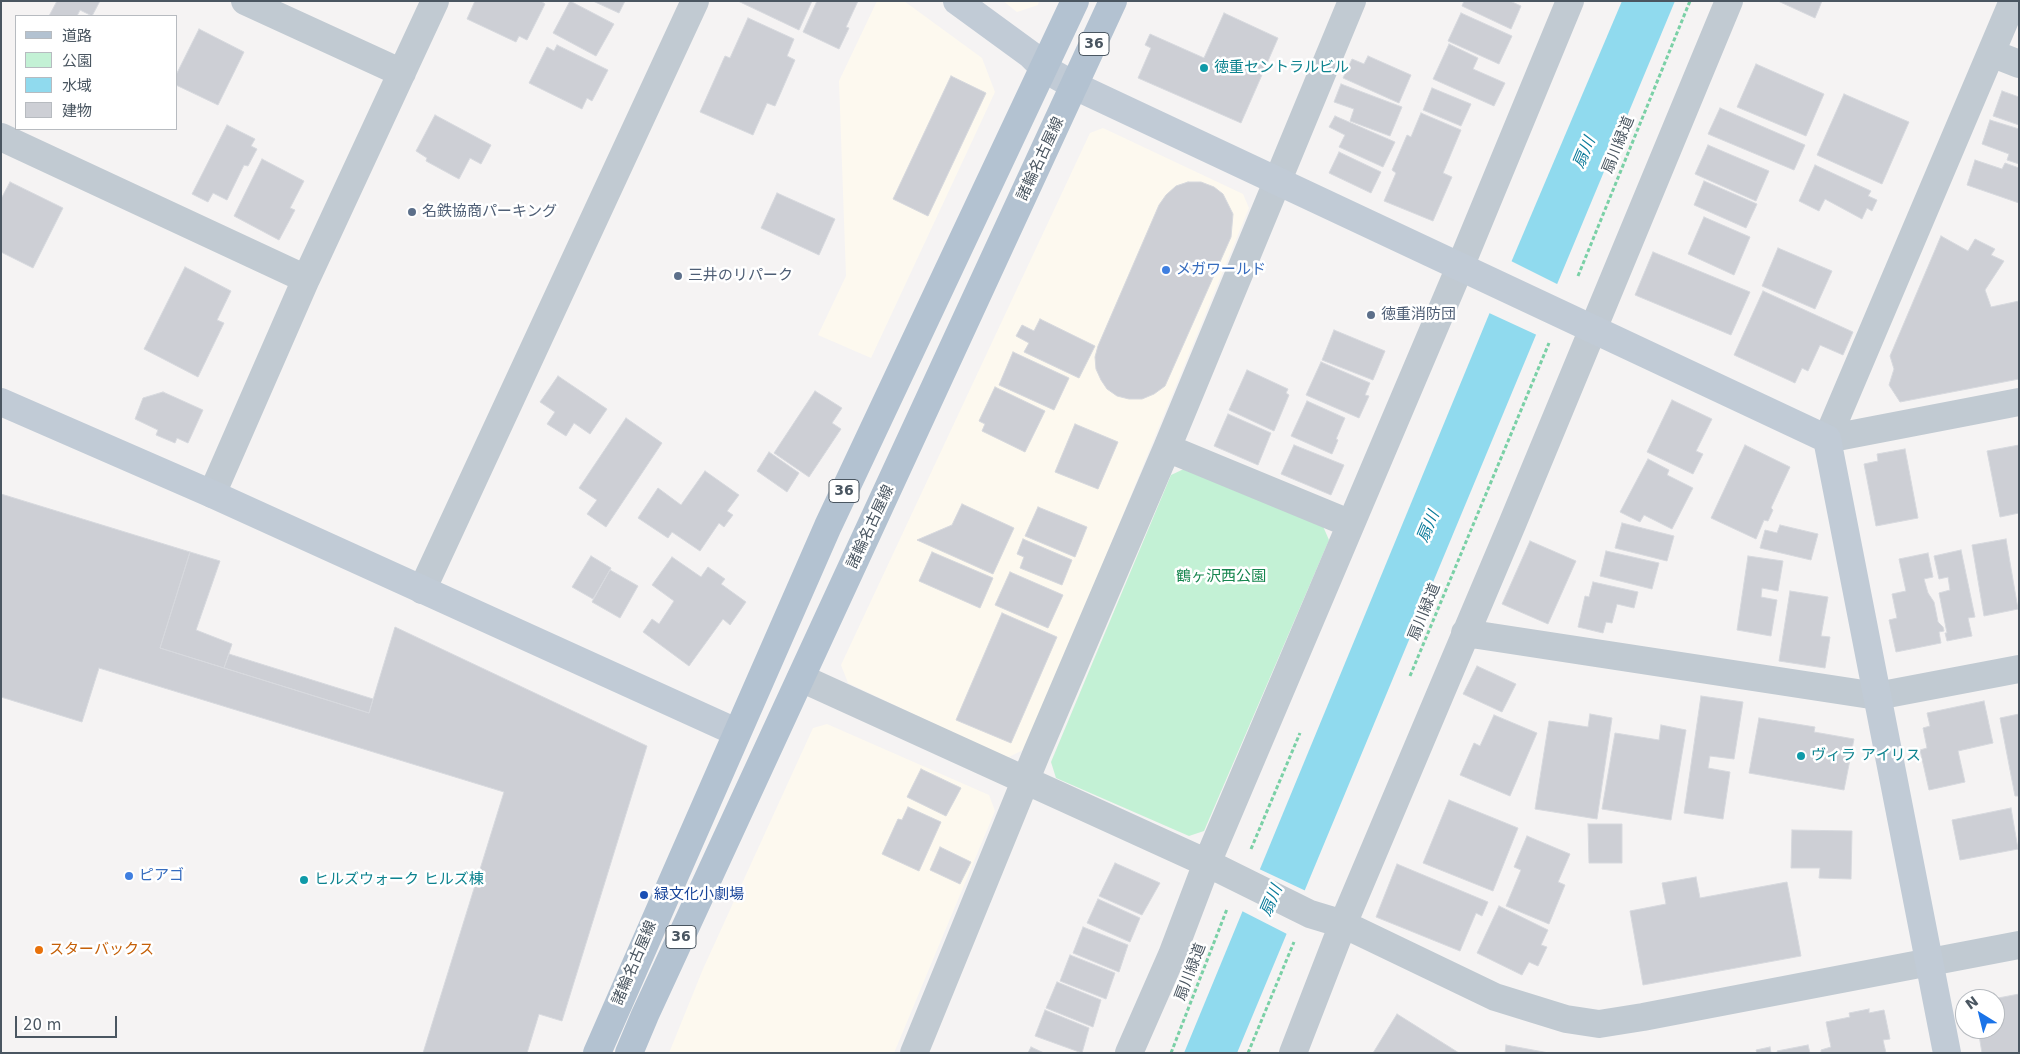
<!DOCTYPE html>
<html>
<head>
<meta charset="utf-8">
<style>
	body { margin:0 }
	#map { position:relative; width:2020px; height:1054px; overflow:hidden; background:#f5f3f3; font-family:"DejaVu Sans","Noto Sans JP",sans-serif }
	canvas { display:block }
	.frame { position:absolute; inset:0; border:2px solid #4a5661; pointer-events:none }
	.legend { position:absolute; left:15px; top:15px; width:162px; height:115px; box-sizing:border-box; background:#fff; border:1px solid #b7bbc0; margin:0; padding:6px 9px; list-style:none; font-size:15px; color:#4a5661 }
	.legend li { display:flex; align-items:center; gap:10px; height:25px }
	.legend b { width:25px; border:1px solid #b7bbc0 }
	.north { position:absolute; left:1955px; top:989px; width:50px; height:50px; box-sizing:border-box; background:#fff; border:1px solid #b7bbc0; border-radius:50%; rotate:324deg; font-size:14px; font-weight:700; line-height:20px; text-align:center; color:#4a5661 }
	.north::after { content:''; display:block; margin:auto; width:18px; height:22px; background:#1a73e8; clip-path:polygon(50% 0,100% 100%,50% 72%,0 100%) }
	.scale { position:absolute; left:15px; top:1016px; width:102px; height:22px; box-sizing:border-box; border:2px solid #4a5661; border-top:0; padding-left:6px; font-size:15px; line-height:18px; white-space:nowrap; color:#4a5661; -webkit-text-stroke:4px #fff; paint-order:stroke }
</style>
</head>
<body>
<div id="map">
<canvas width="2020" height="1054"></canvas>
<div class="frame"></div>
<ul class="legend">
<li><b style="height:6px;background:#b3c2d1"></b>道路</li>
<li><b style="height:14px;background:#c3f1d5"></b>公園</li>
<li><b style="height:14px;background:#90daee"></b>水域</li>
<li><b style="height:14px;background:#cdcfd5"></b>建物</li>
</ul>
<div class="north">N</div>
<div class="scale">20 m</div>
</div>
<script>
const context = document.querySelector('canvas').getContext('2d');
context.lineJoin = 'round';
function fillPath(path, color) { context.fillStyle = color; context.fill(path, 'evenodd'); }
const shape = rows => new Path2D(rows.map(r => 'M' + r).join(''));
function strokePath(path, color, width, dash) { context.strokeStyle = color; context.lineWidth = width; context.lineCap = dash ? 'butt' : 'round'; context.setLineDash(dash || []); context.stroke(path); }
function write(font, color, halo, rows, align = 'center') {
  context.font = font + ' "DejaVu Sans","Noto Sans JP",sans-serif'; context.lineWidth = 5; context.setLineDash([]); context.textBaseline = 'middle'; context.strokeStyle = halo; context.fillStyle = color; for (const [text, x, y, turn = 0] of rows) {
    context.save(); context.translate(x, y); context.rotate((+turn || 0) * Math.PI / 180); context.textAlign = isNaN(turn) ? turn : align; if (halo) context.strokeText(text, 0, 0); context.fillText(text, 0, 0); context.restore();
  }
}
const commercial = shape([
	[877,1,904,1,982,58,995,92,871,358,818,335,846,276,839,81],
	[1003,1,1039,1,1038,5,1017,12],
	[1103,128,1243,194,1249,208,1027,748,1007,758,848,683,841,665,1090,133],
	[827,724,989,795,995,811,894,1053,669,1053,703,969,813,728]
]);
const green = shape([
	[1186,468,1322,524,1329,540,1204,831,1189,836,1056,778,1051,762,1171,475]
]);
const water = shape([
	[1622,1,1675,1,1237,1053,1184,1053,1490,312]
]);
const pier = shape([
	[1511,261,1559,285,1539,336,1487,312],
	[1257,868,1306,891,1287,934,1240,910]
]);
const building = shape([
	[57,1,100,1,92,16,80,10,77,16,49,16,57,1],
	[475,1,541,1,545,4,527,40,519,36,516,42,467,19,475,1],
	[570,1,614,24,596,56,553,33,570,1],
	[593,1,625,1,619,13,593,1],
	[738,1,812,1,799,30,738,1],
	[817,1,858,1,846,27,849,28,839,49,803,32,817,1],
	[1464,1,1510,1,1521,6,1511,29,1462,6,1464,1],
	[1778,1,1822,1,1815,18,1778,1],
	[1224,13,1278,38,1241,123,1138,78,1151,48,1145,45,1150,34,1204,58,1224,13],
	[1461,13,1512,36,1499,64,1448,41,1461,13],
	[748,18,794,39,787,56,795,60,775,106,767,103,753,135,700,112,725,56,730,58,748,18],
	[199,29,244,52,218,105,176,85,176,75,199,29],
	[1449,44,1478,58,1473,69,1505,83,1494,106,1433,79,1449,44],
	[557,45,608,70,592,101,587,98,582,109,529,83,547,47,554,51,557,45],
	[1368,56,1411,75,1399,103,1343,78,1352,59,1364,64,1368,56],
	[1756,64,1824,94,1806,136,1737,107,1756,64],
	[951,76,986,93,928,216,893,199,951,76],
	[1341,84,1402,107,1390,136,1350,121,1354,109,1334,102,1341,84],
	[1432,88,1471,104,1461,126,1423,110,1432,88],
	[2002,91,2019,97,2019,125,1993,116,2002,91],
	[1844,94,1909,122,1882,184,1817,155,1844,94],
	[1720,108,1805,145,1794,170,1708,134,1720,108],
	[1421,113,1461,130,1443,173,1452,177,1433,221,1384,201,1396,173,1392,170,1407,135,1411,137,1421,113],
	[435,115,491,145,481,164,470,158,459,179,426,161,427,158,416,151,435,115],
	[1335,116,1395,142,1383,167,1339,147,1345,135,1329,127,1335,116],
	[1990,120,2019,129,2019,164,2007,160,2009,154,1982,144,1990,120],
	[227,125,255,139,251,146,257,149,248,166,244,165,227,200,213,193,208,202,192,194,227,125],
	[1708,145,1769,171,1756,201,1695,174,1708,145],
	[1339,152,1381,172,1371,193,1329,173,1339,152],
	[262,159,304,181,290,208,295,210,279,240,234,216,262,159],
	[1975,160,2002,169,2005,163,2019,168,2019,203,1967,185,1975,160],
	[1815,165,1871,191,1868,196,1877,200,1872,211,1867,208,1862,219,1825,199,1819,211,1799,201,1815,165],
	[1704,181,1757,204,1746,228,1694,205,1704,181],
	[10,182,63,208,33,268,1,252,1,199,10,182],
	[1188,182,1201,182,1214,187,1223,194,1233,214,1231,237,1165,386,1154,394,1142,399,1129,399,1117,396,1107,389,1101,380,1096,369,1095,357,1098,346,1159,205,1166,195,1176,186,1188,182],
	[777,193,835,219,819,255,761,228,777,193],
	[1704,217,1750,237,1734,275,1688,254,1704,217],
	[1941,236,1968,251,1975,239,1995,249,1991,255,2004,261,1985,290,1991,307,2019,301,2019,379,1900,402,1889,385,1894,369,1890,356,1941,236],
	[1778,248,1832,271,1815,309,1762,286,1778,248],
	[1653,252,1750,292,1731,335,1635,295,1653,252],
	[185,267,231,291,217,320,224,323,198,377,144,349,185,267],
	[1763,291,1853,332,1843,355,1820,345,1808,371,1802,368,1795,383,1734,355,1763,291],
	[1040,319,1095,346,1079,378,1024,352,1029,343,1016,336,1022,325,1034,331,1040,319],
	[1334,330,1385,351,1373,380,1322,360,1334,330],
	[1013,352,1069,378,1054,410,999,385,1013,352],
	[1321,362,1370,383,1365,395,1369,396,1359,418,1306,395,1321,362],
	[1247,370,1288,389,1286,393,1289,395,1274,431,1229,410,1247,370],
	[558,376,607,409,590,434,574,423,566,436,547,424,555,412,540,402,558,376],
	[995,387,1045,411,1025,452,982,431,985,424,979,421,995,387],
	[815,391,842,408,832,423,841,429,809,477,774,453,815,391],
	[163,392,203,410,188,443,177,438,175,443,156,435,158,430,135,419,143,398,163,392],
	[1672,400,1712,419,1696,451,1703,454,1693,474,1647,452,1672,400],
	[1307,401,1345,418,1336,439,1338,440,1332,454,1291,436,1307,401],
	[1228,414,1271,433,1258,465,1214,446,1228,414],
	[626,418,662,443,606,527,587,514,597,500,579,488,626,418],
	[1075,424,1118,442,1098,489,1055,472,1075,424],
	[1294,445,1344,465,1331,495,1281,474,1294,445],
	[1745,445,1790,467,1771,508,1773,510,1768,521,1764,520,1756,539,1711,518,1745,445],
	[2019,445,2019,513,2000,517,1987,451,2019,445],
	[1905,449,1918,518,1876,526,1864,464,1878,461,1877,454,1905,449],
	[769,452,799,473,787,492,757,471,769,452],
	[1648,459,1669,470,1667,475,1693,488,1672,529,1644,515,1640,522,1620,512,1648,459],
	[705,471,739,495,727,511,733,515,724,527,719,523,700,551,672,532,668,538,638,518,658,488,681,505,705,471],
	[1,494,190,552,160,648,369,713,395,627,647,746,562,1021,539,1014,527,1053,1,1053,1,494],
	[962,504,1014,528,993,574,917,540,952,525,962,504],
	[1038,507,1087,527,1075,557,1025,536,1038,507],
	[1622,523,1674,536,1667,561,1615,548,1622,523],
	[1780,525,1818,534,1811,560,1760,548,1765,530,1777,533,1780,525],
	[1023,539,1072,560,1062,585,1020,568,1024,557,1017,554,1023,539],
	[2006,539,2018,609,1984,616,1972,545,2006,539],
	[1530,541,1576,561,1548,624,1502,604,1530,541],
	[1961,550,1975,617,1968,618,1972,636,1947,641,1945,633,1947,633,1939,593,1950,590,1948,577,1939,579,1934,556,1961,550],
	[1606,551,1659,563,1652,589,1600,576,1606,551],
	[190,552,220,561,196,630,232,644,224,668,160,648,190,552],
	[932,552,993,578,980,608,919,581,932,552],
	[1928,553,1933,577,1924,579,1928,593,1934,602,1938,622,1943,627,1944,631,1939,632,1941,643,1896,652,1889,620,1897,618,1892,594,1906,591,1899,559,1928,553],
	[591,556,611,568,593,599,572,587,591,556],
	[1748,556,1783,561,1778,591,1762,588,1761,597,1777,600,1771,636,1737,630,1748,556],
	[672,557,701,577,708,567,725,579,721,584,746,602,730,625,723,619,689,666,643,632,652,619,659,624,674,601,652,585,672,557],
	[610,570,638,586,620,618,592,602,610,570],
	[1010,572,1063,595,1048,628,995,605,1010,572],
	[1593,582,1638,592,1634,608,1617,604,1612,623,1606,622,1603,633,1578,627,1585,596,1589,597,1593,582],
	[1790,591,1828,597,1821,636,1830,637,1825,668,1779,661,1790,591],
	[1002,613,1057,637,1011,743,956,720,1002,613],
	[229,654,373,699,369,713,224,668,229,654],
	[1477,666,1516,684,1502,712,1463,694,1477,666],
	[99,668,504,792,423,1053,1,1053,1,697,82,722,99,668],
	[1701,696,1743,702,1734,759,1710,756,1708,768,1730,772,1723,819,1684,813,1701,696],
	[1984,701,1993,743,1958,751,1965,782,1929,790,1920,750,1927,748,1923,728,1930,726,1927,713,1984,701],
	[1590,714,1612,718,1597,819,1535,809,1549,721,1588,727,1590,714],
	[2019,714,2019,796,2015,796,2000,718,2019,714],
	[1494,715,1537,733,1510,796,1460,775,1474,743,1480,746,1494,715],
	[1759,718,1815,727,1814,732,1854,739,1844,790,1749,773,1759,718],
	[1661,725,1686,730,1671,820,1602,809,1615,733,1659,740,1661,725],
	[921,769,961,788,946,816,907,797,921,769],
	[1449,800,1518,828,1493,891,1423,863,1449,800],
	[908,807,941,822,919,871,882,854,898,819,902,820,908,807],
	[2011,808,2018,849,1960,860,1952,820,2011,808],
	[1588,824,1622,824,1622,863,1589,863,1588,824],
	[1792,830,1852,831,1851,879,1819,878,1820,868,1791,868,1792,830],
	[1527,836,1570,854,1558,882,1565,885,1549,924,1506,906,1521,870,1514,867,1527,836],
	[940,847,971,862,960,884,930,870,940,847],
	[1115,863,1160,883,1142,915,1099,896,1115,863],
	[1397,864,1488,902,1482,916,1476,913,1460,951,1376,917,1397,864],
	[1696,877,1700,898,1787,882,1801,956,1643,985,1630,911,1666,904,1662,883,1696,877],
	[1098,899,1140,918,1130,942,1087,923,1098,899],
	[1499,906,1548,930,1541,945,1547,947,1538,966,1529,962,1522,975,1477,953,1499,906],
	[1083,927,1128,945,1119,972,1073,953,1083,927],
	[1070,955,1115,973,1106,999,1060,981,1070,955],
	[1057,982,1101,1000,1093,1027,1046,1008,1057,982],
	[2019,994,2019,1053,1982,1053,1978,1029,1995,1029,1995,999,1993,999,2019,994],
	[1869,1009,1869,1013,1884,1010,1890,1039,1883,1040,1886,1053,1821,1053,1821,1050,1831,1047,1826,1022,1850,1017,1849,1013,1869,1009],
	[1045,1010,1089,1028,1082,1053,1035,1036,1045,1010],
	[1397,1014,1459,1053,1373,1053,1397,1014],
	[1506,1045,1549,1053,1505,1053,1506,1045],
	[1808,1045,1810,1053,1778,1053,1777,1051,1808,1045],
	[1031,1047,1044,1053,1028,1053,1031,1047],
	[1770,1047,1771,1053,1757,1053,1756,1050,1770,1047]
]);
const path = shape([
	[1578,276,1690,1],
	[1410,676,1549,343],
	[1251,849,1300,733],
	[1171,1053,1227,909],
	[1248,1053,1294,942]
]);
const street = shape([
	[245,1,402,73],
	[1991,53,2019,64],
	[1,137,306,279],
	[1827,439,2013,1],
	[1827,439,2019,402],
	[1167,448,1351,524],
	[212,494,306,279,435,1],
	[422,590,695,1],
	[1465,633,1877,696,2019,669],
	[801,678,1207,863,1310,914,1343,924,1495,997,1566,1019,1599,1024,1643,1017,2019,945],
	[914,1053,1037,752,1167,448,1352,1],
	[1129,1053,1172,955,1207,863,1460,267,1570,1],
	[1293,1053,1343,924,1513,522,1729,1]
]);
const secondary = shape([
	[957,1,1031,55,1045,69,1075,86,1827,439,1947,1053],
	[1,402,212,494,736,732]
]);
const primary = shape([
	[597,1053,828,526,1075,1],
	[629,1053,645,1015,1113,1]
]);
const markers = [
	[1204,68,5,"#0f9aa8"],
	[412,212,5,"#5c6f8a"],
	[1166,270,5,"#3f7fe0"],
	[678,276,5,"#5c6f8a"],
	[1371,315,5,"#5c6f8a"],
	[1801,756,5,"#0f9aa8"],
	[129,876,5,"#3f7fe0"],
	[304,880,5,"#0f9aa8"],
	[644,895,5,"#1a4fb4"],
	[39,950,5,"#e8710a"]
];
const shields = [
	[1094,44,30],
	[844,491,30],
	[681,937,30]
];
const shieldNames = [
	["36",1094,44],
	["36",844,491],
	["36",681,937]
];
const cultureNames = [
	["徳重セントラルビル",1214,68],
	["ヴィラ アイリス",1811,756],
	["ヒルズウォーク ヒルズ棟",314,880]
];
const streetNames = [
	["扇川緑道",1619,145,-68],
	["諸輪名古屋線",1041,159,-65],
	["諸輪名古屋線",871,527,-65],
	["扇川緑道",1425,612,-68],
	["諸輪名古屋線",635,963,-67],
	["扇川緑道",1191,972,-69]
];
const serviceNames = [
	["名鉄協商パーキング",422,212],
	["三井のリパーク",688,276],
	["徳重消防団",1381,315]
];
const shopNames = [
	["メガワールド",1176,270],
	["ピアゴ",139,876]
];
const parkNames = [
	["鶴ヶ沢西公園",1221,577]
];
const transitNames = [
	["緑文化小劇場",654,895]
];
const foodNames = [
	["スターバックス",49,950]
];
const waterNames = [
	["扇川",1585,153,-67],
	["扇川",1429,527,-67],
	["扇川",1272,901,-67]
];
fillPath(commercial, '#fdf9ef');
fillPath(green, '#c3f1d5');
fillPath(water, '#90daee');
fillPath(pier, '#f5f3f3');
fillPath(building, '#cdcfd5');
strokePath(building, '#d7d9de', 1);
strokePath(path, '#7ad0a6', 3, [4, 2.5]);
strokePath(street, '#c1cad2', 28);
strokePath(secondary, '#c1cbd6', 28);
strokePath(primary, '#b3c2d1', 28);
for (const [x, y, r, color] of markers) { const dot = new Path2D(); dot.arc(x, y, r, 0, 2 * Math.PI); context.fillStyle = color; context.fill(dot); strokePath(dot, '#fff', 2); }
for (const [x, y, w] of shields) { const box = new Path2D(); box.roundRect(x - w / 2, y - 11.5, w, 23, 4); context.fillStyle = '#fff'; context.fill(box); strokePath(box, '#4a5661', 1); }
write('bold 14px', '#4a5661', null, shieldNames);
write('15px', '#0d838f', '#fff', cultureNames, 'left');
write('15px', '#4a5661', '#fff', streetNames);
write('15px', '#4e5e75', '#fff', serviceNames, 'left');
write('15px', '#366cbe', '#fff', shopNames, 'left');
write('15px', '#17864f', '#fff', parkNames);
write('15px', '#164399', '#fff', transitNames, 'left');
write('15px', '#c56008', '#fff', foodNames, 'left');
write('italic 16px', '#0c7c9b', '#fff', waterNames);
</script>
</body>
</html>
